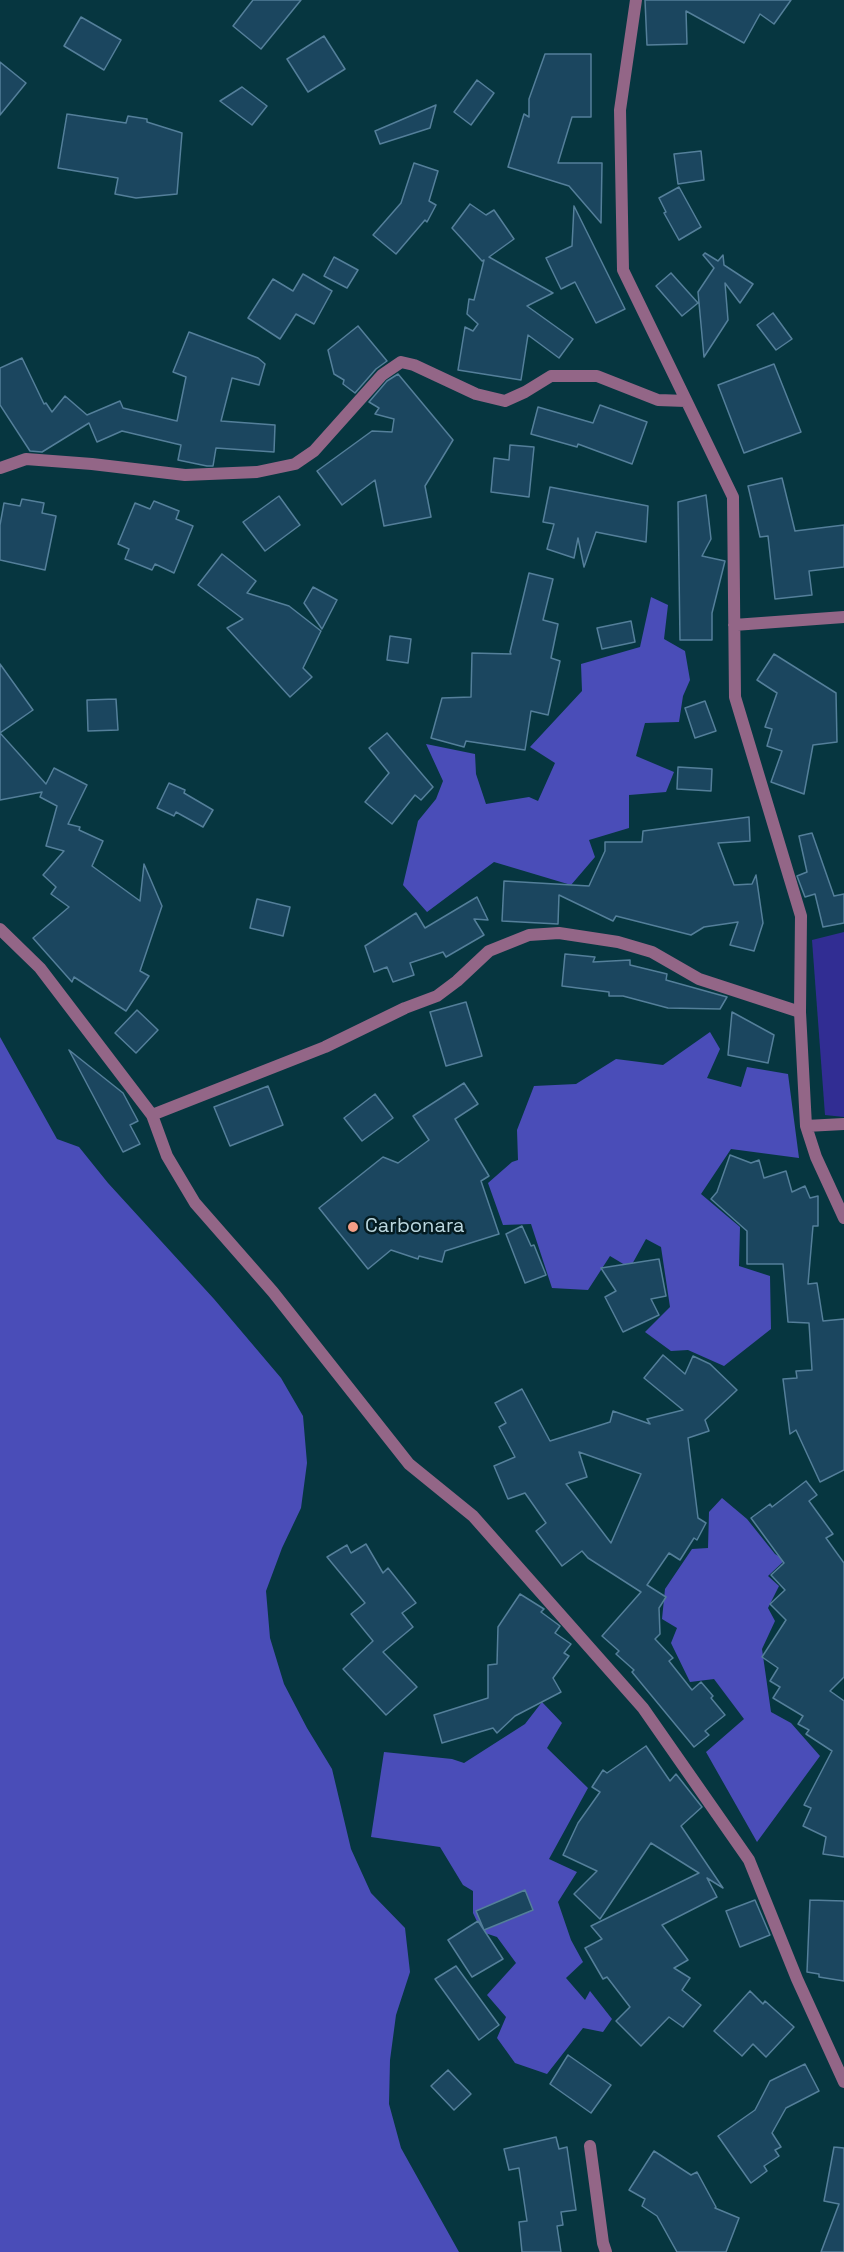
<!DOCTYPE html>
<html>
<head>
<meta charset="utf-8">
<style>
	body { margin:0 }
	canvas { display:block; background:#063640 }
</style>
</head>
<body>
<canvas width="844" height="2252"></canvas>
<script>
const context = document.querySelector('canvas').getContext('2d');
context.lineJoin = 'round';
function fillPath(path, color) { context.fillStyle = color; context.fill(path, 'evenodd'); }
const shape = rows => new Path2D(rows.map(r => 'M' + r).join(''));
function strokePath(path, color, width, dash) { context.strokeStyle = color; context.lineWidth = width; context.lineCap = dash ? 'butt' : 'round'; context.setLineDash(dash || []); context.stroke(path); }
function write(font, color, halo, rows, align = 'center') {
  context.font = font + ' "Space Grotesk",sans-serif'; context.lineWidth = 5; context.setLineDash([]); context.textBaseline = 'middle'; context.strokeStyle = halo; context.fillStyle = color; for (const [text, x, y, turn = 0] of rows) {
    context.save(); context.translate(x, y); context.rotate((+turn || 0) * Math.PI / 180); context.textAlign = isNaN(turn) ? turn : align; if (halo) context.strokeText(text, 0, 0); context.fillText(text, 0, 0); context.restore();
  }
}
const green = shape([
	[844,932,844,1117,825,1115,812,940]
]);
const forest = shape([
	[651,597,668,605,664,639,685,651,690,680,683,696,679,722,645,723,636,756,674,772,666,792,629,795,629,828,589,840,595,857,571,885,494,862,427,912,403,885,418,821,436,799,443,781,426,744,475,754,476,774,486,804,529,797,538,801,555,763,530,747,582,691,581,664,640,647],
	[710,1032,720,1049,707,1078,741,1087,747,1067,788,1074,799,1158,731,1149,701,1194,740,1227,739,1266,770,1276,771,1329,724,1366,688,1350,671,1351,645,1332,670,1307,661,1247,646,1239,630,1268,610,1256,588,1290,552,1288,531,1224,503,1225,488,1183,512,1162,518,1160,517,1130,534,1086,576,1084,616,1059,663,1065],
	[0,1037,57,1139,79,1147,108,1183,214,1299,281,1378,303,1416,307,1463,301,1508,282,1548,266,1591,270,1638,284,1684,307,1728,332,1769,351,1849,371,1893,405,1928,410,1972,396,2015,390,2060,389,2104,401,2148,459,2252,0,2252],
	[722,1498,747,1519,775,1554,785,1560,768,1576,779,1586,768,1608,775,1621,762,1649,771,1712,791,1723,820,1756,757,1842,706,1752,744,1719,714,1679,690,1682,671,1643,677,1628,662,1619,665,1589,692,1549,708,1548,709,1512],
	[542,1702,562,1723,547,1748,588,1788,549,1859,577,1872,558,1902,571,1940,583,1962,566,1978,585,2000,590,1991,612,2019,603,2032,583,2028,547,2074,515,2063,497,2038,506,2017,487,1995,516,1963,497,1937,482,1932,473,1913,473,1891,463,1885,440,1847,371,1837,384,1752,452,1759,464,1763,525,1724]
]);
const building = shape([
	[253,0,301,0,261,49,233,26,253,0],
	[645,0,791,0,774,24,760,14,744,43,686,11,687,44,647,45,645,0],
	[81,17,121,40,104,70,64,46,81,17],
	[324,36,345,69,308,92,287,59,324,36],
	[545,54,591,54,591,117,572,117,558,163,602,163,601,223,569,186,508,167,524,114,529,117,529,99,545,54],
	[0,62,26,83,0,115,0,62],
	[477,80,494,93,471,125,454,112,477,80],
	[242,87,267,106,252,125,220,101,242,87],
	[436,105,430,128,380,144,375,131,436,105],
	[67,114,126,123,128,116,147,119,147,122,182,133,177,194,136,198,115,194,118,178,58,168,67,114],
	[701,151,704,180,678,184,674,154,701,151],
	[414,163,438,171,429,201,436,205,427,222,425,220,396,254,373,235,401,203,414,163],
	[679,187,701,227,679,240,664,213,666,212,659,198,679,187],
	[470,204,486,215,494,210,514,239,489,257,553,293,527,306,573,339,559,358,528,335,521,380,458,370,465,327,473,331,478,324,467,314,469,299,474,300,484,260,482,261,452,228,470,204],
	[574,206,625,309,596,323,575,282,561,289,546,258,572,246,574,206],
	[705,253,718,261,723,255,724,265,753,284,740,303,725,283,728,320,704,357,698,292,714,268,703,255,705,253],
	[334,257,358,270,347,288,324,276,334,257],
	[671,273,698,303,682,316,656,286,671,273],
	[303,274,332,291,314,324,296,314,280,339,248,318,273,279,293,291,303,274],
	[773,313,792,339,776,350,757,325,773,313],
	[358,326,387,361,376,369,355,393,343,384,344,380,334,374,328,350,358,326],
	[189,332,258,358,265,364,259,385,232,378,221,421,275,425,274,452,216,448,213,466,207,466,178,460,181,445,122,431,97,442,89,423,42,452,30,451,0,405,0,368,22,358,44,404,46,403,52,412,65,396,87,415,120,401,123,408,177,421,186,377,173,372,189,332],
	[774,364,801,432,744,453,718,385,774,364],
	[398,374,453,440,425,486,431,517,384,526,375,480,342,505,317,471,372,431,392,432,394,419,375,414,379,408,369,402,387,381,398,374],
	[600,405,647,422,632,464,578,444,577,447,531,434,538,407,593,423,600,405],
	[510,445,534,447,529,497,491,492,494,458,509,460,510,445],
	[782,478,795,531,844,525,844,567,809,571,812,595,775,599,768,536,760,537,748,486,782,478],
	[550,487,648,506,646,542,596,532,584,567,578,538,574,558,547,549,554,524,543,522,550,487],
	[706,495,711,539,702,556,725,561,712,613,712,640,680,640,678,502,706,495],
	[279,496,300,525,265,551,243,522,279,496],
	[22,499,44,503,42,513,56,516,45,570,0,560,0,525,4,503,20,506,22,499],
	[154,501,179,511,176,519,193,526,174,573,155,564,152,570,125,559,129,549,118,544,135,503,150,509,154,501],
	[222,554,256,581,247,593,289,606,321,631,303,668,312,677,290,697,227,628,243,619,198,585,222,554],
	[529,573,553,579,543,620,558,624,551,658,560,661,548,715,531,711,525,750,466,741,464,747,431,738,442,698,471,697,472,653,511,654,510,652,529,573],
	[313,587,337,600,322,629,304,603,313,587],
	[631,621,635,642,602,649,597,628,631,621],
	[390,636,411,639,408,663,387,660,390,636],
	[774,654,836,693,837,742,813,745,804,794,771,782,782,751,767,746,772,729,765,727,777,693,757,680,774,654],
	[0,664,33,710,0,733,0,664],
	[116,699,118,730,88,731,87,700,116,699],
	[705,701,716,731,695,738,685,708,705,701],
	[0,733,46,784,54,768,87,785,68,824,80,827,79,830,103,841,92,866,140,901,144,864,162,906,140,971,149,976,126,1011,74,977,72,982,33,938,69,907,51,894,56,887,43,875,64,851,46,846,57,806,40,797,42,792,0,800,0,733],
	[387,733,433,787,421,800,415,795,392,824,365,802,389,773,369,748,387,733],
	[678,767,712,769,711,791,677,789,678,767],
	[169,783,185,790,184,793,213,810,203,827,176,812,174,816,157,808,169,783],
	[749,817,750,841,718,843,734,885,752,884,756,875,763,923,754,951,730,945,738,922,704,927,691,935,616,916,613,921,559,895,558,924,502,921,504,881,589,886,605,851,605,842,642,842,643,831,749,817],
	[812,833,834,896,844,894,844,923,823,927,815,894,805,897,797,876,807,872,799,836,812,833],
	[477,897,488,920,474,919,484,935,446,957,443,952,410,963,414,975,393,982,387,967,374,972,365,946,416,913,425,928,477,897],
	[257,899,290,907,283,936,250,928,257,899],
	[565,954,595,957,593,962,630,960,630,965,667,974,666,980,727,997,720,1009,668,1008,623,996,609,996,609,992,562,986,565,954],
	[466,1002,482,1056,446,1066,430,1012,466,1002],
	[137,1010,158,1030,136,1053,115,1033,137,1010],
	[732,1012,774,1035,768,1063,728,1055,732,1012],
	[69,1050,123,1093,138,1121,130,1125,140,1144,123,1152,69,1050],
	[464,1083,478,1104,455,1119,489,1176,481,1181,499,1234,445,1251,442,1262,419,1256,418,1259,391,1250,368,1269,319,1208,383,1157,398,1163,429,1140,413,1116,464,1083],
	[268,1086,283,1125,230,1146,214,1107,268,1086],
	[375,1094,393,1118,362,1141,344,1118,375,1094],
	[730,1155,751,1163,759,1160,764,1178,786,1171,792,1192,805,1186,810,1198,818,1196,818,1226,813,1226,808,1284,817,1283,823,1321,844,1319,844,1470,820,1482,796,1430,790,1434,783,1379,797,1378,796,1371,812,1370,809,1323,788,1322,783,1264,747,1264,747,1231,711,1199,717,1192,730,1155],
	[522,1226,531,1246,534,1245,546,1275,525,1283,506,1234,522,1226],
	[659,1259,666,1296,651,1299,659,1315,623,1332,605,1297,616,1291,601,1268,659,1259],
	[663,1355,685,1374,693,1356,710,1364,737,1390,705,1420,709,1431,688,1438,698,1518,706,1523,697,1540,694,1538,680,1560,669,1553,647,1585,666,1597,659,1608,660,1634,655,1639,673,1658,669,1661,692,1690,701,1682,713,1696,711,1698,725,1715,705,1731,709,1735,694,1747,632,1672,634,1670,616,1654,619,1651,602,1636,641,1592,588,1558,582,1551,562,1566,536,1531,546,1523,525,1493,508,1499,494,1466,515,1457,499,1427,506,1423,495,1403,522,1389,550,1441,610,1422,613,1411,650,1424,647,1419,683,1410,644,1378,663,1355],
	[579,1452,641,1474,611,1543,566,1484,587,1477,579,1452],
	[806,1481,817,1495,809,1501,833,1534,826,1538,844,1563,844,1677,830,1691,844,1701,844,1857,823,1854,826,1837,803,1826,811,1808,804,1805,832,1751,806,1734,809,1730,798,1724,803,1716,773,1698,780,1687,770,1681,778,1668,762,1657,786,1620,770,1604,785,1590,771,1575,784,1563,751,1518,770,1504,772,1507,806,1481],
	[366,1544,383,1573,388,1568,416,1603,402,1613,413,1627,383,1652,417,1687,386,1715,343,1669,373,1641,351,1614,365,1603,327,1557,347,1545,351,1553,366,1544],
	[520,1594,544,1609,541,1612,560,1626,555,1633,571,1644,564,1653,569,1656,553,1678,561,1692,515,1716,497,1733,493,1728,442,1743,434,1715,488,1698,488,1665,497,1664,498,1627,520,1594],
	[646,1746,670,1781,676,1774,702,1807,681,1826,723,1888,707,1878,717,1897,662,1925,688,1960,674,1968,690,1978,682,1990,701,2005,683,2027,669,2017,641,2046,616,2021,630,2007,607,1977,603,1979,585,1948,602,1939,591,1926,699,1873,651,1843,600,1919,574,1894,597,1871,563,1855,578,1823,600,1792,592,1787,603,1770,607,1773,646,1746],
	[525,1890,533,1910,484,1930,476,1911,525,1890],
	[755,1900,770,1935,740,1947,726,1911,755,1900],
	[810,1900,844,1901,844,1981,819,1977,819,1974,807,1972,810,1900],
	[478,1921,503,1959,472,1977,448,1940,478,1921],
	[456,1966,499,2025,479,2040,435,1979,456,1966],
	[750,1991,763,2004,765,2001,794,2027,766,2057,753,2044,742,2056,714,2031,750,1991],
	[568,2055,611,2085,591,2113,550,2084,568,2055],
	[805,2064,819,2091,786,2108,772,2133,781,2147,775,2150,779,2156,764,2166,767,2171,751,2183,718,2136,755,2110,770,2081,805,2064],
	[448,2070,471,2094,454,2110,431,2086,448,2070],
	[556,2137,559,2149,567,2147,576,2210,561,2212,563,2225,557,2226,561,2252,522,2252,519,2222,527,2221,519,2168,509,2170,504,2149,556,2137],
	[834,2147,844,2148,844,2252,821,2252,839,2204,824,2201,834,2147],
	[654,2151,691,2175,697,2172,716,2207,715,2208,739,2218,726,2252,677,2252,657,2216,642,2206,645,2199,629,2190,654,2151]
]);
const minor = shape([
	[636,0,620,110,623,270,733,497,735,697,801,916,800,1012,806,1126,816,1157,844,1218],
	[0,468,26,459,92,464,185,475,257,472,295,464,314,451,382,375,401,362,414,365,476,394,505,401,525,392,551,376,597,376,658,400,686,401],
	[734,625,844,617],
	[0,929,40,968,152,1115,167,1156,195,1203,273,1292,409,1464,473,1516,643,1708,749,1860,797,1979,844,2082],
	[152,1115,325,1047,405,1008,437,996,457,981,489,951,529,935,559,933,618,942,652,952,699,979,800,1012],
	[806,1126,844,1124],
	[590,2146,603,2243,606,2252]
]);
const markers = [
	[353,1227,6,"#f49e86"]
];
const poiNames = [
	["Carbonara",365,1227]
];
fillPath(green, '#312d93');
fillPath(forest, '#4a4db8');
fillPath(building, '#1b465f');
strokePath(building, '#547f9a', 1.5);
strokePath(minor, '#936687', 12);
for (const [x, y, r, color] of markers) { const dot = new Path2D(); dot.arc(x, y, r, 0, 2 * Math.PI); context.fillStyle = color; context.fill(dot); strokePath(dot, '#041b21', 2); }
write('20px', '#bbd7df', '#041b21', poiNames, 'left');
</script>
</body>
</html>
